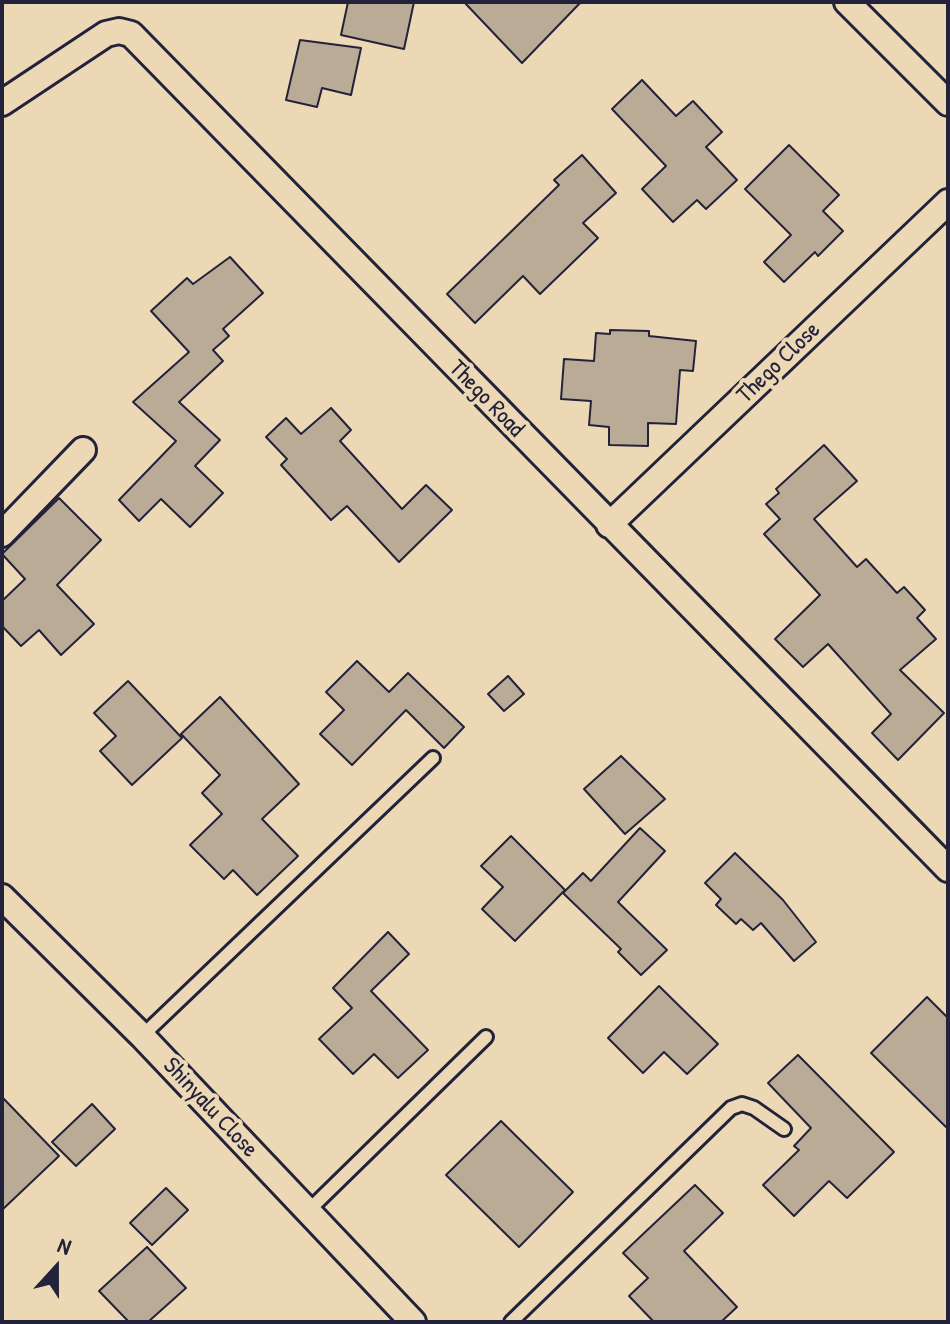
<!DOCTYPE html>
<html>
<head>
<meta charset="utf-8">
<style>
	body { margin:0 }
	#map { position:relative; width:950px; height:1324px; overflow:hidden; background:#edd8b6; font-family:"Patrick Hand",sans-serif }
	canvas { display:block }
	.frame { position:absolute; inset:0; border:4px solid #22223b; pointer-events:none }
	.north { position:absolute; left:16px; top:1228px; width:80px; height:80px; -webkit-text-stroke:6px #edd8b6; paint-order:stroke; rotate:21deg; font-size:22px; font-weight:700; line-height:32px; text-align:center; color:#22223b }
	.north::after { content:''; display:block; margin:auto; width:28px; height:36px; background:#22223b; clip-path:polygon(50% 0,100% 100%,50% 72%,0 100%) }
</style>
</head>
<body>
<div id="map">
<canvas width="950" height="1324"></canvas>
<div class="frame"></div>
<div class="north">N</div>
</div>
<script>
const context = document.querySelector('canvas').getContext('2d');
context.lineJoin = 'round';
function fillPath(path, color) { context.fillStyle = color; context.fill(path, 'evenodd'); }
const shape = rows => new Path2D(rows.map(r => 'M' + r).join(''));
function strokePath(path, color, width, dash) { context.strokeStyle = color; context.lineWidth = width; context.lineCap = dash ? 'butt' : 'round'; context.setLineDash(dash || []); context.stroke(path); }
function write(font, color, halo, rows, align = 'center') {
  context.font = font + ' "Patrick Hand",sans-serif'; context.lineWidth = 8; context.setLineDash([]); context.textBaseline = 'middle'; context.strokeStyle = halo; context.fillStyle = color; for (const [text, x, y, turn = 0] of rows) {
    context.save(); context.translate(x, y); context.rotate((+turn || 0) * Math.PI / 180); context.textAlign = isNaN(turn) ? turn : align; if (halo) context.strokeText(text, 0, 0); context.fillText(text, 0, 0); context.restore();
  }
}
const building = shape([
	[348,2,414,2,404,49,341,35,348,2],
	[464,2,581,2,522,63,464,2],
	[300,40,361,48,351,95,322,88,317,107,286,100,300,40],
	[642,80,676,116,693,101,722,132,706,147,737,180,706,209,697,200,673,222,642,189,666,166,612,109,642,80],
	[789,145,839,195,823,211,843,231,818,256,815,252,784,282,764,262,791,235,745,189,789,145],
	[582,155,616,193,583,223,598,238,540,294,523,276,475,323,447,294,559,185,554,180,582,155],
	[230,257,263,293,223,329,229,336,213,350,223,361,179,402,220,440,195,466,223,493,190,527,161,499,139,521,119,500,176,441,133,402,189,352,151,311,187,278,193,284,230,257],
	[610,330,649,331,649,336,696,341,693,371,680,370,676,424,648,423,648,446,609,445,609,427,589,425,591,401,561,399,564,359,594,361,596,333,610,334,610,330],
	[331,408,351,430,340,441,402,509,426,485,452,510,399,562,347,506,331,520,281,465,287,459,266,437,286,418,301,434,331,408],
	[824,445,857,481,814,519,857,567,866,559,897,593,904,587,925,610,917,618,936,639,900,670,944,713,898,760,872,733,891,714,828,644,803,667,775,639,820,595,764,534,780,519,766,504,779,493,776,489,824,445],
	[59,498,101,540,57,585,94,624,61,655,39,630,21,646,2,626,2,601,25,579,2,554,59,498],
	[357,661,389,692,408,673,464,727,444,748,406,710,352,765,320,734,344,710,326,692,357,661],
	[508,676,524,694,504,711,488,694,508,676],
	[128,681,182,738,132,785,100,751,116,736,94,713,128,681],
	[220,697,299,784,262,819,298,856,257,895,233,870,224,879,190,845,222,814,202,793,220,775,181,734,220,697],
	[621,756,665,799,625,834,584,789,621,756],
	[640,828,665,851,618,902,667,950,641,975,618,952,621,949,563,893,583,873,591,881,640,828],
	[511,836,565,890,515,941,482,909,503,887,481,866,511,836],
	[735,853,783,900,816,942,794,961,761,923,753,930,741,919,736,924,716,905,721,899,705,883,735,853],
	[388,932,409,954,371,991,428,1050,398,1078,374,1054,353,1074,319,1039,352,1008,333,988,388,932],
	[659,986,718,1044,687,1074,664,1052,643,1073,608,1038,659,986],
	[927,997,948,1018,948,1129,871,1053,927,997],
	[798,1055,894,1152,847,1198,829,1181,794,1216,763,1185,799,1150,794,1146,811,1128,768,1083,798,1055],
	[2,1097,59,1156,2,1210,2,1097],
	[92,1104,115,1129,76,1166,52,1142,92,1104],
	[501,1121,573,1192,519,1247,446,1175,501,1121],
	[695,1185,723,1213,684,1251,737,1307,721,1322,654,1322,629,1296,648,1278,623,1253,695,1185],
	[166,1188,188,1210,152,1245,130,1223,166,1188],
	[147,1247,186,1288,148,1322,129,1322,99,1291,147,1247]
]);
const lane = shape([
	[142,1036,433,758],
	[307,1212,486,1037],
	[511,1322,731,1108,742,1104,754,1108,784,1129]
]);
const street = shape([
	[847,2,948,103],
	[2,103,106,34,119,31,131,34,948,869],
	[609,525,948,202],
	[2,534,83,450],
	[2,897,142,1036,413,1322]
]);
const streetNames = [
	["Thego Close",779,363,-44],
	["Thego Road",486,399,46],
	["Shinyalu Close",210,1108,47]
];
fillPath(building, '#baab97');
strokePath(building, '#22223b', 2);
strokePath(lane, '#22223b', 18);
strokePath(street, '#22223b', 30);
strokePath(lane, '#edd8b6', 12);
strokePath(street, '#edd8b6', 24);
write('24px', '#22223b', '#edd8b6', streetNames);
</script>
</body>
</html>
